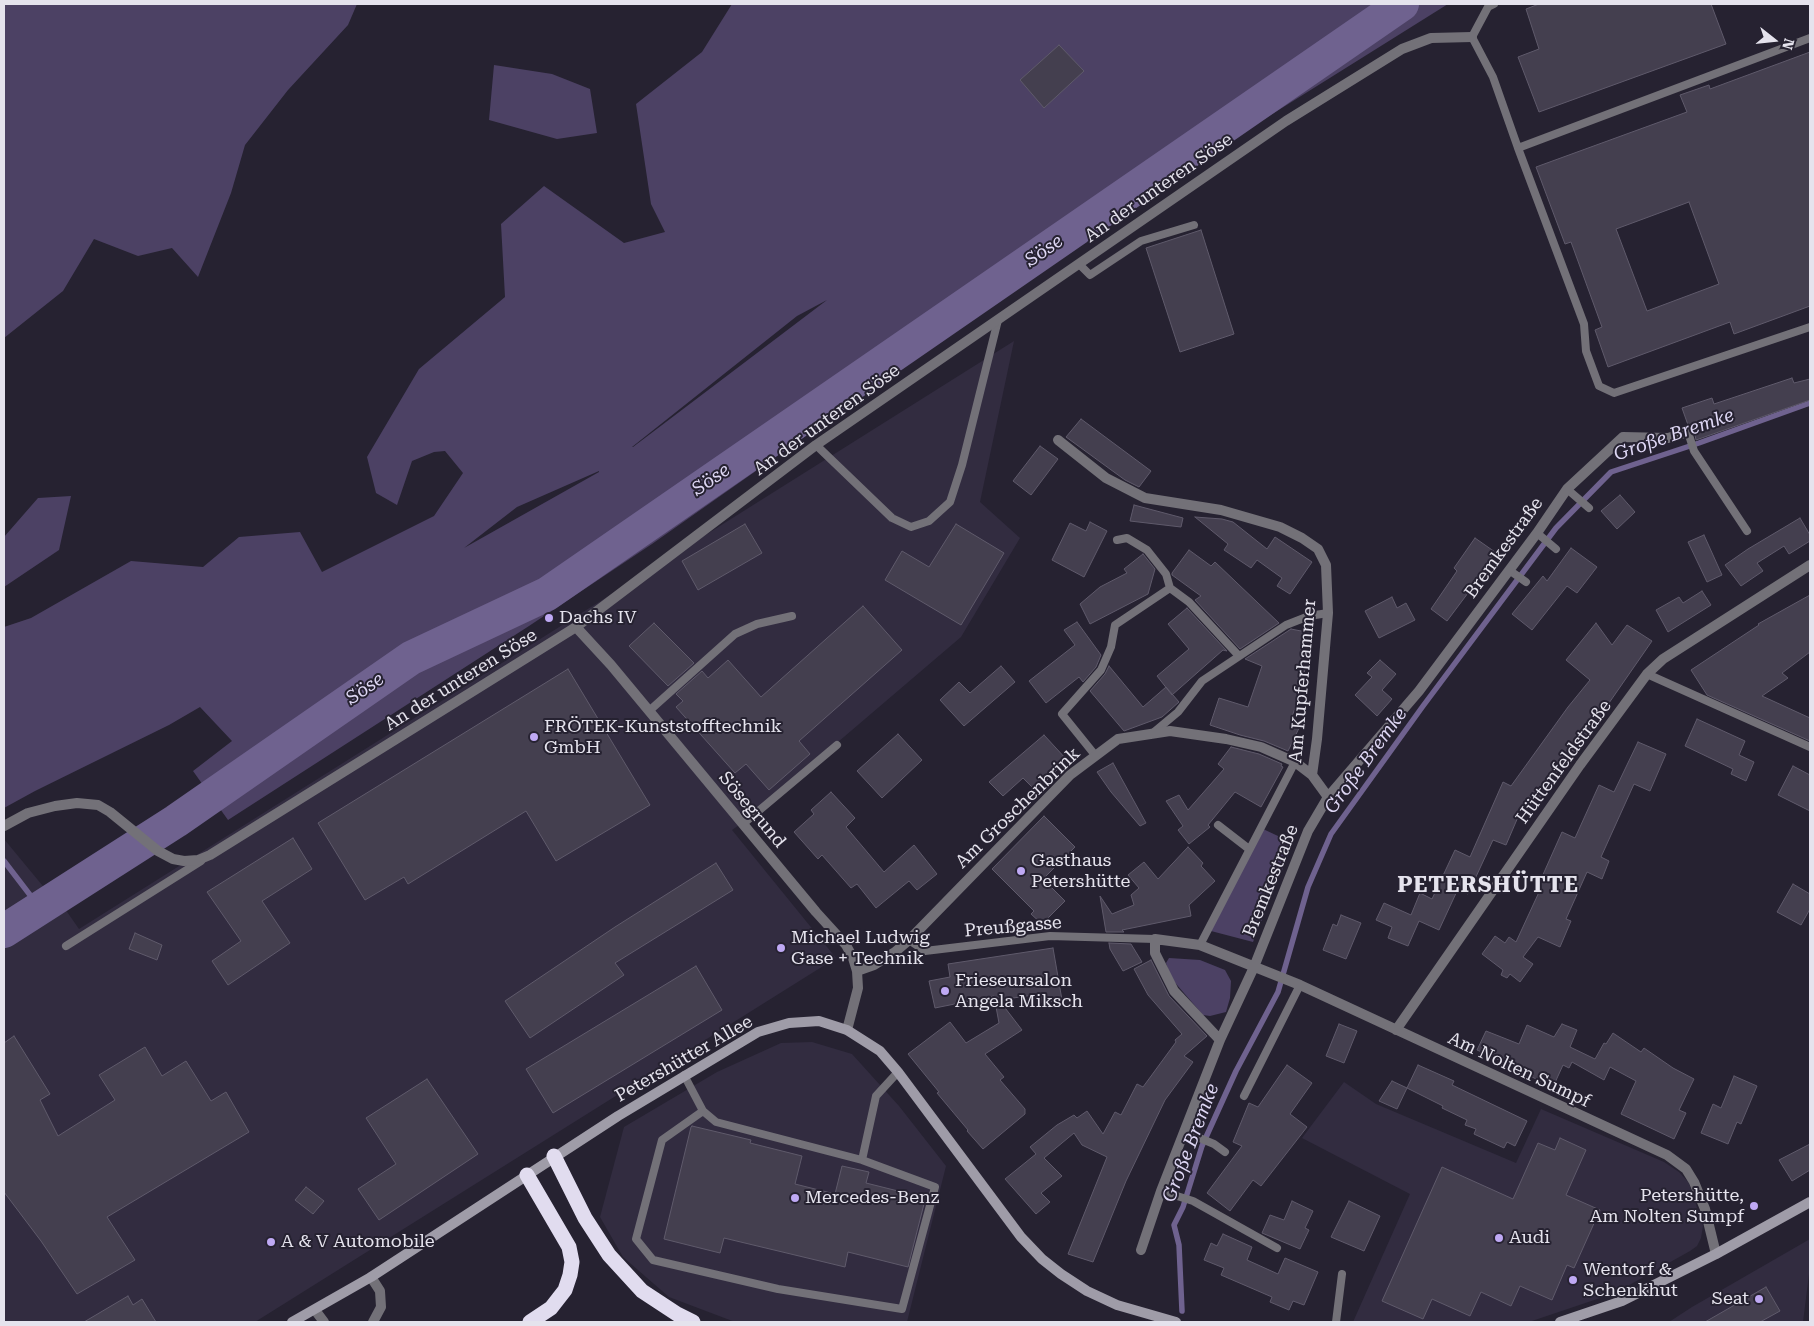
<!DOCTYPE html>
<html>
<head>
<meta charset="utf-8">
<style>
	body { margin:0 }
	#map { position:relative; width:1814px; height:1326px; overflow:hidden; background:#262231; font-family:"Roboto Serif",serif }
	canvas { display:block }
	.frame { position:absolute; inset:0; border:5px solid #e5e3ed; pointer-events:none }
	.north { position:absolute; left:1749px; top:15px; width:50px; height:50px; -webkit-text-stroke:4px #262231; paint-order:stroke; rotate:106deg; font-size:14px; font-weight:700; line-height:20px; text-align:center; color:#e5e3ed }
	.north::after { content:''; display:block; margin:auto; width:18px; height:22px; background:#e5e3ed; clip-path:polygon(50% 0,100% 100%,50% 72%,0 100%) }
</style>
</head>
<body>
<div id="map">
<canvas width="1814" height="1326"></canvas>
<div class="frame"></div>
<div class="north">N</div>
</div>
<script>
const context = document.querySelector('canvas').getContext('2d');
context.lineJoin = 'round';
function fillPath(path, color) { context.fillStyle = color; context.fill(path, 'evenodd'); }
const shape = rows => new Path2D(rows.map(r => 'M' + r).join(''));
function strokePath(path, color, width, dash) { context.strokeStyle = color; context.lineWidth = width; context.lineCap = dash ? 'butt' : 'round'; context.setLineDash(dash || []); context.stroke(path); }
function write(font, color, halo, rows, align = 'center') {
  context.font = font + ' "Roboto Serif",serif'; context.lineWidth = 4; context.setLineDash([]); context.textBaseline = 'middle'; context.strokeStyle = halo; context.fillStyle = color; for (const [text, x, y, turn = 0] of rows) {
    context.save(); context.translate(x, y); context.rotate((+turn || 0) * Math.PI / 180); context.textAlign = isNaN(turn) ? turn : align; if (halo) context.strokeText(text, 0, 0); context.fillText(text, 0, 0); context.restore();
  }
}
const built = shape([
	[1014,341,980,502,1020,538,961,637,749,818,732,830,836,958,255,1322,4,1322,4,947,63,906,79,929],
	[4,839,47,891,4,919],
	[812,1042,852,1054,899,1106,946,1166,907,1322,735,1322,669,1297,623,1257,600,1217,624,1127,717,1072,781,1043],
	[1344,1082,1376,1104,1516,1163,1541,1109,1664,1162,1679,1172,1689,1183,1703,1226,1701,1238,1697,1246,1690,1251,1615,1293,1529,1322,1353,1322,1410,1194,1302,1138],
	[1810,1239,1810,1266,1803,1322,1669,1322,1692,1307]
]);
const green = shape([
	[4,4,357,4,348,25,288,90,245,145,231,193,198,277,172,248,138,256,94,239,63,291,4,338],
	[732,4,1448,4,1194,163,652,544,529,626,228,820,193,771,232,741,200,707,169,725,35,791,4,808,4,627,31,618,131,561,203,567,239,537,300,532,322,572,434,516,463,473,445,451,434,452,412,461,397,505,376,493,367,457,419,369,505,297,501,224,544,186,624,243,665,232,651,204,636,104,702,52],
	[827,300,633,447,632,447,797,316],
	[599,471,599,472,464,548,517,507],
	[494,65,552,74,590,89,597,133,557,139,489,120],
	[71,496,59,550,4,587,4,537,38,498],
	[1263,829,1293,843,1253,942,1211,931],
	[1169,958,1200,960,1225,970,1231,981,1230,998,1226,1012,1210,1016,1203,1015,1171,978,1166,963]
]);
const stream = shape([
	[4,861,40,908],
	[1182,1311,1179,1245,1174,1225,1183,1207,1202,1146,1236,1071,1278,992,1308,887,1331,834,1423,706,1556,528,1611,472,1699,443,1810,403]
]);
const river = shape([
	[4,931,176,821,411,658,547,594,1402,4]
]);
const building = shape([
	[1539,4,1711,4,1726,44,1539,112,1518,57,1539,49,1526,9,1539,4],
	[1059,45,1084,71,1044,108,1020,80,1059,45],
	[1810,52,1810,306,1734,334,1730,322,1608,367,1595,330,1602,327,1571,242,1565,244,1536,167,1687,112,1680,95,1709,85,1710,89,1810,52],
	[1689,202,1719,284,1647,311,1616,229,1689,202],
	[1201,230,1234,334,1180,352,1146,248,1201,230],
	[1792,378,1794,383,1810,379,1810,400,1696,440,1694,430,1688,425,1682,408,1712,398,1714,404,1792,378],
	[1081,419,1151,471,1139,487,1125,480,1066,437,1081,419],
	[1040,446,1058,459,1031,495,1013,481,1040,446],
	[1620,495,1635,512,1617,529,1601,511,1620,495],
	[1134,505,1183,518,1181,527,1130,521,1134,505],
	[1195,517,1222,519,1233,522,1267,549,1275,537,1312,562,1290,594,1277,586,1282,578,1257,560,1251,568,1224,550,1228,544,1195,517],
	[1800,518,1810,535,1810,541,1789,554,1784,546,1757,563,1763,571,1741,586,1725,565,1748,549,1800,518],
	[1090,522,1107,531,1084,577,1052,560,1070,523,1086,531,1090,522],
	[745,524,762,553,698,590,682,561,745,524],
	[956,524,1004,553,961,625,885,580,902,551,929,567,956,524],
	[1704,535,1722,575,1707,582,1688,542,1704,535],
	[1475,538,1495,552,1472,584,1474,585,1447,621,1431,609,1457,571,1454,568,1475,538],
	[1571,548,1597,567,1577,593,1567,586,1532,630,1512,614,1543,576,1547,581,1571,548],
	[1189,550,1211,566,1215,562,1279,623,1240,649,1195,600,1201,596,1172,575,1172,573,1189,550],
	[1143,554,1155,569,1148,594,1090,624,1080,604,1100,587,1127,573,1124,569,1143,554],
	[1702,591,1711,605,1668,632,1656,610,1679,597,1683,603,1702,591],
	[1810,595,1810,652,1782,673,1788,678,1762,696,1810,718,1810,741,1707,695,1691,670,1759,625,1758,624,1810,595],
	[1392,597,1397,608,1406,603,1415,620,1379,638,1365,611,1392,597],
	[863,606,902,650,799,741,810,754,769,790,746,764,735,773,676,707,683,701,676,694,702,671,708,678,728,660,761,697,863,606],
	[1187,608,1227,651,1223,650,1172,695,1157,676,1189,649,1168,624,1187,608],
	[1077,622,1101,655,1096,667,1083,682,1079,677,1046,703,1029,681,1075,645,1064,630,1077,622],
	[654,623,694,663,668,686,629,646,654,623],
	[1596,623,1612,645,1627,625,1652,641,1575,752,1572,750,1546,787,1536,809,1524,803,1506,845,1493,840,1468,894,1458,889,1439,930,1419,921,1408,946,1388,938,1392,927,1376,920,1384,903,1411,915,1420,893,1432,899,1455,850,1470,857,1503,782,1511,786,1568,707,1590,680,1566,660,1596,623],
	[1291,629,1311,633,1301,692,1291,719,1301,724,1288,751,1264,741,1240,735,1210,725,1219,698,1248,707,1262,666,1245,659,1291,629],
	[1380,660,1396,674,1382,690,1392,699,1377,716,1355,695,1372,677,1367,673,1380,660],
	[1001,666,1015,682,964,726,940,700,959,682,970,693,1001,666],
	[1109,666,1143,707,1166,687,1179,702,1162,717,1124,731,1090,691,1105,674,1109,666],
	[568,669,650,805,556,861,526,811,408,884,404,877,365,900,318,823,568,669],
	[1697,719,1745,741,1739,755,1754,762,1746,781,1731,774,1733,769,1685,746,1697,719],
	[898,734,922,760,882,798,857,771,898,734],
	[1044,735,1067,760,1036,791,1023,778,1003,796,989,782,1044,735],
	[1638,742,1666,754,1650,791,1634,784,1601,857,1609,861,1602,879,1587,872,1566,919,1571,921,1560,947,1538,937,1523,957,1533,964,1520,982,1510,974,1507,978,1501,975,1503,970,1482,954,1495,936,1505,943,1509,937,1516,942,1540,890,1537,888,1562,832,1575,838,1599,785,1614,792,1638,742],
	[1231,747,1259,754,1282,764,1281,766,1283,767,1261,807,1235,792,1208,825,1210,827,1189,844,1178,830,1183,826,1166,801,1179,795,1188,810,1224,769,1218,764,1231,747],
	[1113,763,1146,823,1140,826,1111,792,1097,772,1113,763],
	[1793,766,1810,775,1810,811,1778,795,1793,766],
	[831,792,855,818,846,827,884,872,914,845,937,874,917,890,909,881,876,908,857,884,851,888,822,855,818,859,794,832,814,814,811,810,831,792],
	[1044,816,1075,847,1043,879,1065,901,1042,924,1031,914,1034,911,992,869,1044,816],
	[293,838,312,869,262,901,290,943,228,985,212,961,241,941,207,892,293,838],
	[1188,847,1203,863,1201,866,1215,881,1189,905,1191,916,1122,930,1124,932,1106,932,1100,896,1112,914,1134,905,1131,895,1139,888,1128,875,1144,862,1158,879,1188,847],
	[716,863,733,890,615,963,624,975,530,1038,505,1001,615,927,716,863],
	[1793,884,1810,894,1810,909,1801,925,1777,912,1793,884],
	[1341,915,1361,923,1346,959,1323,950,1333,924,1337,926,1341,915],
	[135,933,162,945,157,960,129,949,135,933],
	[1109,943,1131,944,1142,962,1123,971,1110,949,1109,943],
	[1053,948,1062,1000,1042,1003,1041,994,999,1000,1022,1030,985,1054,1004,1077,1000,1080,1025,1109,1025,1114,983,1149,967,1131,968,1130,937,1093,939,1092,908,1054,950,1022,966,1043,999,1023,994,996,935,1008,929,981,950,977,948,964,1053,948],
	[1151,960,1169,996,1207,1036,1184,1056,1193,1062,1165,1100,1126,1181,1093,1262,1068,1254,1107,1157,1082,1145,1074,1133,1044,1158,1062,1176,1041,1193,1050,1202,1036,1214,1005,1179,1036,1154,1030,1147,1057,1125,1074,1115,1077,1118,1087,1111,1103,1134,1115,1112,1121,1115,1137,1084,1143,1087,1176,1042,1175,1040,1182,1034,1148,995,1134,969,1151,960],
	[696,966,722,1010,553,1113,526,1069,696,966],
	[1339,1024,1357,1031,1344,1063,1326,1056,1339,1024],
	[1562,1024,1577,1030,1570,1047,1595,1059,1604,1043,1606,1044,1613,1033,1641,1052,1644,1048,1673,1068,1694,1079,1679,1110,1686,1113,1674,1139,1621,1114,1636,1081,1610,1067,1604,1080,1572,1062,1569,1068,1563,1065,1553,1087,1532,1077,1533,1075,1477,1050,1486,1031,1519,1044,1527,1025,1554,1037,1562,1024],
	[14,1036,50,1094,40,1100,58,1136,115,1100,99,1075,145,1047,162,1076,186,1061,211,1101,226,1092,249,1132,107,1217,135,1260,77,1294,41,1241,4,1192,4,1043,14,1036],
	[1287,1065,1312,1083,1290,1114,1307,1127,1261,1186,1253,1180,1230,1211,1207,1193,1242,1146,1233,1142,1249,1103,1258,1107,1287,1065],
	[1418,1065,1454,1081,1452,1085,1527,1121,1515,1146,1507,1142,1504,1148,1474,1134,1476,1129,1465,1125,1467,1120,1442,1108,1443,1106,1407,1088,1418,1065],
	[1734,1076,1757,1086,1741,1124,1737,1122,1728,1144,1701,1133,1713,1104,1721,1108,1734,1076],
	[427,1079,478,1154,379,1220,358,1189,396,1164,366,1118,427,1079],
	[1392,1081,1407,1088,1397,1109,1379,1101,1392,1081],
	[692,1126,751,1140,750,1143,802,1156,795,1184,835,1194,842,1166,869,1172,866,1183,910,1194,909,1196,925,1200,908,1267,848,1252,845,1267,724,1238,720,1253,664,1239,691,1127,692,1126],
	[1560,1138,1586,1150,1566,1195,1600,1210,1574,1268,1567,1265,1552,1300,1520,1286,1511,1306,1481,1292,1470,1316,1432,1299,1423,1319,1382,1301,1442,1167,1513,1199,1538,1143,1555,1150,1560,1138],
	[1810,1144,1810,1170,1792,1181,1779,1160,1810,1144],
	[306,1187,324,1201,313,1214,295,1200,306,1187],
	[1292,1201,1313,1211,1305,1228,1309,1230,1300,1249,1262,1233,1270,1215,1284,1220,1292,1201],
	[1349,1201,1380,1216,1364,1251,1331,1237,1349,1201],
	[1223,1234,1252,1247,1247,1260,1278,1274,1285,1258,1318,1272,1304,1305,1293,1301,1289,1310,1270,1302,1272,1297,1221,1275,1224,1268,1204,1260,1211,1243,1217,1246,1223,1234],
	[1766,1287,1780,1311,1760,1322,1705,1322,1766,1287],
	[128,1296,133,1305,142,1299,156,1322,84,1322,128,1296]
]);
const lane = shape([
	[1494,4,1488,7,1472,37,1493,77,1518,148,1810,38],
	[1518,148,1584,324,1586,351,1599,386,1614,393,1810,327],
	[1079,264,1090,275,1141,241,1194,225],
	[1688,432,1694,451,1747,531],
	[816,445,892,518,911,527,929,521,950,502,962,465,998,320],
	[1567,489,1589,508],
	[1537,533,1556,549],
	[1117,540,1127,538,1147,550,1166,574,1170,588],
	[1509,570,1526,582],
	[1647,674,1810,747],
	[649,711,735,634,757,624,792,616],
	[1154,732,1178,712,1202,681,1286,625,1309,616,1328,613],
	[1095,755,1062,714,1101,670,1111,647,1115,625,1170,588,1189,602,1239,656],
	[743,824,837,745],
	[1218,825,1249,849],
	[909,940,925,951,1050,936,1155,939],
	[1200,945,1295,762],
	[66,946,201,861],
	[684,1075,703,1111,716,1122,862,1160,876,1096,898,1072],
	[1244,1096,1300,985],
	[703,1111,662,1140,636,1239,653,1260,778,1289,902,1309,935,1187,862,1160],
	[1185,1132,1214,1144,1225,1152],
	[1161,1191,1193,1201,1277,1248],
	[1336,1322,1342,1274]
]);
const street = shape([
	[1058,440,1106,478,1145,498,1221,510,1280,527,1302,538,1318,549,1326,565,1328,613,1317,739,1312,775],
	[576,627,611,665,816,912,846,945,853,958,857,971,858,988,847,1030],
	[4,826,28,813,55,806,77,803,98,805,110,812,158,851,173,859,184,861,198,860,210,855,576,627,816,445,1286,121,1402,49,1431,38,1472,37],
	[857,971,874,965,895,952,909,940,1070,775,1118,739,1170,731,1226,739,1261,747,1295,762,1312,775,1328,797],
	[1396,1030,1580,765,1647,674,1663,659,1810,565],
	[1220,1040,1174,991,1155,953,1155,939,1200,945,1300,985,1667,1155,1686,1169,1694,1182,1705,1209,1716,1254],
	[1141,1250,1161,1191,1220,1040,1254,967,1308,831,1328,797,1419,691,1537,533,1567,489,1623,437,1668,438,1688,432],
	[371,1277,380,1291,381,1307,373,1322],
	[315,1310,324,1322]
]);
const secondary = shape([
	[292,1322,371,1277,618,1116,758,1032,789,1023,819,1021,847,1030,880,1051,898,1072,1021,1237,1042,1259,1061,1274,1087,1291,1117,1305,1176,1322],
	[1560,1322,1622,1301,1716,1254,1810,1202]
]);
const highway = shape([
	[554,1156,585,1218,609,1255,642,1291,677,1314,693,1322],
	[527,1175,569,1247,572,1262,570,1275,565,1290,551,1308,530,1322]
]);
const markers = [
	[549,618,5,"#bfa9f4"],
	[534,737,5,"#bfa9f4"],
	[1021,871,5,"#bfa9f4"],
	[781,948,5,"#bfa9f4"],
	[945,991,5,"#bfa9f4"],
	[795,1198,5,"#bfa9f4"],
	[1754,1206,5,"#bfa9f4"],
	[1499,1238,5,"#bfa9f4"],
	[271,1242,5,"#bfa9f4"],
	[1573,1280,5,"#bfa9f4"],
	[1759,1299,5,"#bfa9f4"]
];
const streetNames = [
	["An der unteren Söse",1159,188,-35],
	["An der unteren Söse",827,420,-36],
	["Bremkestraße",1504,548,-54],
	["An der unteren Söse",461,680,-32],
	["Am Kupferhammer",1303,681,-85],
	["Hüttenfeldstraße",1564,762,-54],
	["Am Groschenbrink",1018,808,-44],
	["Sösegrund",752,810,50],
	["Bremkestraße",1271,881,-68],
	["Preußgasse",1013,927,-5],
	["Petershütter Allee",684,1059,-30],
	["Am Nolten Sumpf",1519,1070,25]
];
const poiNames = [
	["Dachs IV",559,618],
	["FRÖTEK-Kunststofftechnik",544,727],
	["GmbH",544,748],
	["Gasthaus",1031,861],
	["Petershütte",1031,882],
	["Michael Ludwig",791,938],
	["Gase + Technik",791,959],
	["Frieseursalon",955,981],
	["Angela Miksch",955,1002],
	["Petershütte,",1744,1196,"right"],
	["Am Nolten Sumpf",1744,1217,"right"],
	["Mercedes-Benz",805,1198],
	["Audi",1509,1238],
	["A & V Automobile",281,1242],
	["Wentorf &",1583,1270],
	["Schenkhut",1583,1291],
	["Seat",1749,1299,"right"]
];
const waterNames = [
	["Söse",1044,251,-35],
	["Große Bremke",1674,435,-19],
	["Söse",711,480,-35],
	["Söse",365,689,-35],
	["Große Bremke",1366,761,-54],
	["Große Bremke",1191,1143,-69]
];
const districtNames = [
	["PETERSHÜTTE",1488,886]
];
fillPath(built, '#322c40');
fillPath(green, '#4c4164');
strokePath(stream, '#6f628f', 5.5);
strokePath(river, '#6f628f', 34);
fillPath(building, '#443f4f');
strokePath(building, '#5f5a6b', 1);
strokePath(lane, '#737178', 8);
strokePath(street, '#737178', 10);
strokePath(secondary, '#9f9ca8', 10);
strokePath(highway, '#e1dcef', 15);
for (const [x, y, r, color] of markers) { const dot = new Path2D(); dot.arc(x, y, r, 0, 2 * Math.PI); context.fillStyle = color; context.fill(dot); strokePath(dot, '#262231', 2); }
write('18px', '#e5e3ed', '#262231', streetNames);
write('18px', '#e5e3ed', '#262231', poiNames, 'left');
write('italic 19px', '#ded7f4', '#262231', waterNames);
context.letterSpacing = '1px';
write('bold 22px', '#e5e3ed', '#262231', districtNames);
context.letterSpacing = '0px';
</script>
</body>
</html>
